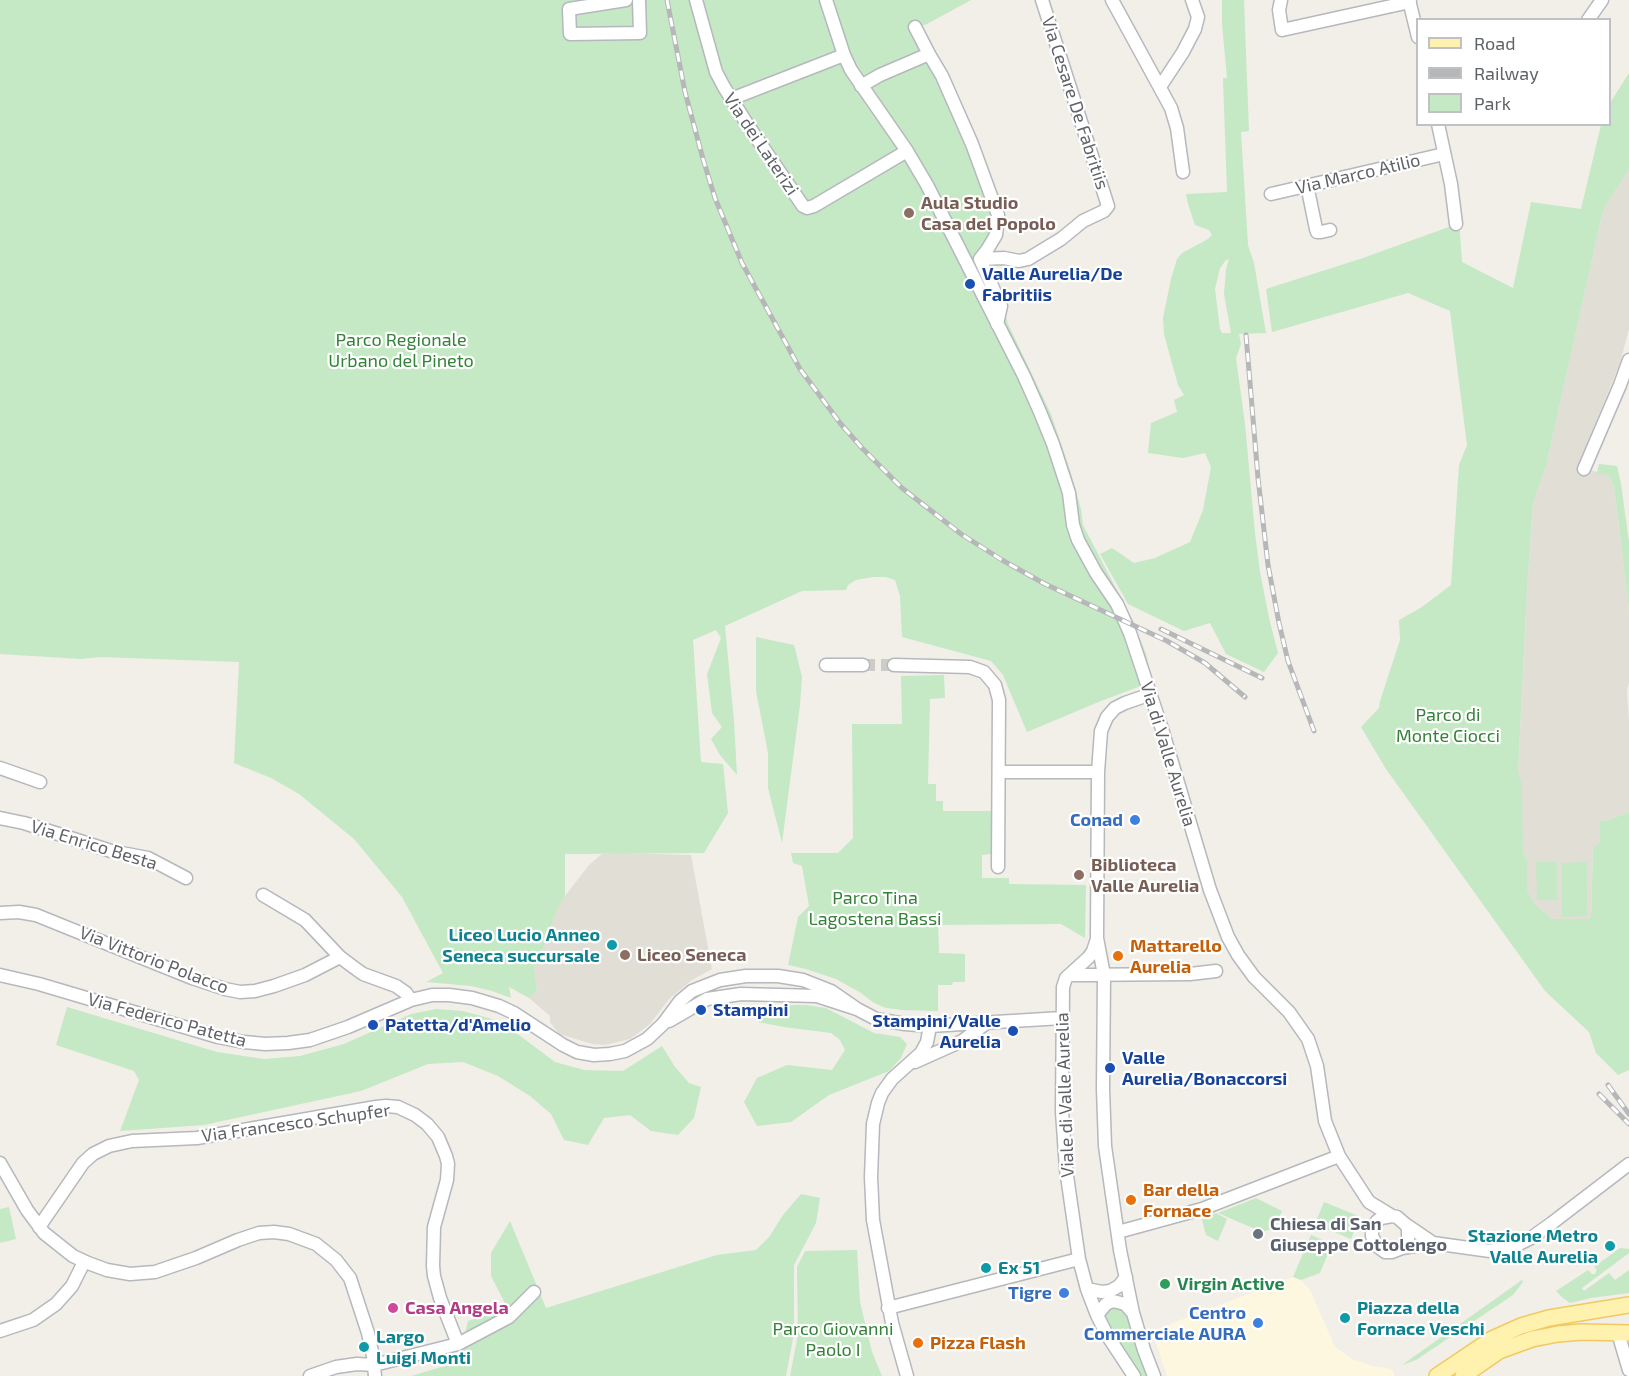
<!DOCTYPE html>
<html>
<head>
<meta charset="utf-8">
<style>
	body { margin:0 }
	#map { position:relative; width:1629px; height:1376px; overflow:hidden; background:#f1efe8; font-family:"Exo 2",sans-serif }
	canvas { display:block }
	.legend { position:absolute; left:1416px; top:18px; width:195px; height:108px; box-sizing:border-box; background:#fff; border:2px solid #bfc1c3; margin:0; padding:8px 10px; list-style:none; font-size:18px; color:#5f6368 }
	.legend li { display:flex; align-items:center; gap:12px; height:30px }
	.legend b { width:30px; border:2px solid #bfc1c3 }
</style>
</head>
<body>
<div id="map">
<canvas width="1629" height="1376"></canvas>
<ul class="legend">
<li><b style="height:8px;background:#fff2af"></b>Road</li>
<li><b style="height:8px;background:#b6b7b8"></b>Railway</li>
<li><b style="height:16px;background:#c5e8c5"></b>Park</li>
</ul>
</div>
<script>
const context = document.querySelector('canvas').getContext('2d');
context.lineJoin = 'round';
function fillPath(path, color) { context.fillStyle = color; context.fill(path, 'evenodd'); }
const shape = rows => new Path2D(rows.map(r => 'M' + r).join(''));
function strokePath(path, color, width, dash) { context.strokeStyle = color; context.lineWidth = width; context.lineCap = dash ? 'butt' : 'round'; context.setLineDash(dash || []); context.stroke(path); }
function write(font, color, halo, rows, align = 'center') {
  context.font = font + ' "Exo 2",sans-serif'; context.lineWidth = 4.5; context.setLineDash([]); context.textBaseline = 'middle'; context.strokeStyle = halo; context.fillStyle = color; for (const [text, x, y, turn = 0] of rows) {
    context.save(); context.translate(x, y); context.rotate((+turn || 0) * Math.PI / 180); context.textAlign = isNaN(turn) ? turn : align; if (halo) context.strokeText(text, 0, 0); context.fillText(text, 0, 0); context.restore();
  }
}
const commercial = shape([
	[1293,1277,1301,1280,1310,1290,1335,1347,1352,1359,1372,1366,1392,1369,1395,1376,1167,1376,1152,1331]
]);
const education = shape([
	[1629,169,1629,329,1620,363,1578,466,1609,476,1614,486,1629,610,1629,683,1627,689,1629,721,1629,812,1606,821,1600,821,1600,842,1593,848,1591,916,1588,919,1552,919,1535,904,1527,890,1527,859,1523,854,1518,772,1527,590,1533,503,1546,466,1602,215,1605,207],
	[620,853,691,855,712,969,692,980,669,999,650,1024,630,1039,605,1045,592,1044,559,1034,550,1022,550,1016,529,998,537,991,534,966,545,944,557,910,565,896,589,865,602,854]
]);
const green = shape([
	[0,0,971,0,927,24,909,31,941,89,994,215,987,242,993,253,993,268,1008,324,1051,414,1070,470,1081,509,1083,525,1133,621,1146,654,1153,683,1141,686,1101,701,1027,732,1003,675,991,661,902,637,900,596,895,580,886,577,873,577,856,580,848,585,846,590,802,591,725,626,734,721,737,775,720,755,711,739,722,727,712,713,707,674,721,638,716,630,693,640,701,762,723,764,728,813,704,853,565,854,565,896,557,910,545,944,534,966,537,991,529,998,509,987,511,998,492,991,471,986,426,982,443,973,402,897,354,839,299,794,271,778,234,763,239,662,100,657,81,659,0,654],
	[1222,0,1244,0,1249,131,1241,132,1248,245,1254,263,1266,333,1239,334,1241,344,1236,358,1245,424,1255,533,1260,572,1269,618,1278,653,1264,672,1226,654,1210,623,1184,631,1128,604,1100,554,1112,548,1134,563,1155,558,1190,542,1203,510,1211,467,1205,453,1183,458,1148,453,1151,423,1177,412,1174,400,1184,395,1178,385,1164,334,1163,318,1171,279,1177,259,1182,253,1208,239,1212,235,1209,230,1195,225,1188,204,1186,194,1227,192,1223,78,1227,78,1222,24],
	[1229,259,1226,269,1224,294,1231,333,1222,333,1220,329,1215,289,1220,268,1226,260],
	[1629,73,1629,169,1605,207,1602,215,1546,466,1533,503,1527,590,1518,772,1522,785,1523,853,1527,859,1527,890,1535,904,1552,919,1588,919,1591,916,1593,848,1600,842,1600,821,1606,821,1629,812,1629,1070,1618,1075,1596,1053,1589,1032,1545,991,1386,769,1361,727,1379,708,1380,701,1400,640,1399,620,1422,607,1451,585,1459,465,1467,445,1450,311,1408,293,1272,332,1266,289,1363,258,1446,228,1456,224,1459,220,1462,262,1513,288,1531,202,1581,209,1601,125,1610,124,1610,103],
	[1599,464,1617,466,1621,484,1629,542,1629,610,1614,486,1609,476,1597,473],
	[756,637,794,645,802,677,800,705,782,843,768,788,768,753,756,691],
	[944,675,945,698,930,699,928,784,936,784,936,801,943,801,943,811,992,811,991,854,982,855,982,878,1009,878,1009,884,1086,885,1085,938,1061,924,938,925,939,953,965,954,965,982,953,982,952,985,938,985,938,1011,902,1010,886,1008,874,1003,861,993,836,979,806,969,788,965,798,917,809,906,802,866,793,863,791,853,838,853,853,838,852,724,902,724,901,676],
	[1536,862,1557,862,1557,900,1537,900],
	[1587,862,1587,916,1562,917,1562,863],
	[766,1005,806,1005,826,1008,874,1033,900,1037,907,1044,901,1058,889,1071,829,1095,791,1122,757,1126,744,1102,757,1078,787,1065,832,1070,845,1050,840,1040,831,1033,784,1027,758,1022,759,1007],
	[67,1007,217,1052,264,1059,300,1056,344,1044,411,1014,436,1009,463,1011,492,1019,519,1035,555,1062,584,1070,623,1071,662,1046,675,1067,689,1083,701,1087,694,1118,678,1135,651,1131,630,1115,604,1118,588,1145,564,1140,551,1114,530,1096,498,1076,463,1062,428,1064,361,1091,204,1125,120,1131,139,1080,134,1071,56,1045],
	[801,1194,820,1198,816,1223,794,1265,794,1333,786,1376,411,1376,458,1362,468,1321,508,1309,491,1276,491,1253,510,1221,546,1308,717,1255,756,1250,769,1237,783,1215],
	[1256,1198,1282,1211,1274,1228,1262,1232,1218,1213],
	[1324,1202,1361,1217,1351,1239,1315,1224],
	[9,1207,16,1239,0,1243,0,1209],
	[1216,1213,1227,1219,1218,1241,1206,1235,1202,1219],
	[1311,1235,1332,1244,1320,1273,1301,1280,1293,1277],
	[1620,1248,1629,1249,1629,1253,1582,1288,1584,1291,1609,1273,1615,1280,1629,1270,1629,1293,1591,1298,1570,1303,1563,1298,1556,1291,1588,1270,1592,1274,1595,1274,1597,1270,1594,1267],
	[857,1250,860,1302,872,1352,882,1376,790,1376,798,1334,797,1267,805,1251],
	[1522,1280,1523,1282,1513,1295,1416,1360,1402,1365],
	[1114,1308,1121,1308,1128,1316,1142,1363,1147,1376,1141,1376,1106,1322,1106,1315,1108,1312]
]);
const minorTunnel = shape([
	[863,665,894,665]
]);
const minor = shape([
	[626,0,569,9,570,34,640,33,639,0],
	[696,0,716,72,724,87,749,127,803,206,807,208,814,206,907,151],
	[826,0,844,55,851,70,907,151,927,185,1024,376,1040,412,1053,444,1069,493,1073,525,1078,540,1096,573,1117,604,1130,633,1162,729,1210,890,1228,937,1238,955,1254,977,1289,1012,1308,1039,1317,1066,1325,1121,1339,1156,1369,1202,1392,1216],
	[1112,0,1171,108,1177,128,1183,172],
	[1281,0,1279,10,1282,30,1410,2],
	[1409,0,1418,37],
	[1588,20,1602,0],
	[915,27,929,54],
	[861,86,880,75,929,54,942,76,972,144,998,215,996,235,987,250,980,259],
	[1160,87,1183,52,1195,29,1198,17,1192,0],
	[731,99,844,55],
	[1438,124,1451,184,1456,224],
	[1307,185,1316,229,1317,232,1321,232,1330,230],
	[1271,194,1444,154],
	[980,259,1004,258,1019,261,1028,259,1061,239,1083,221,1104,211,1108,206,1042,0],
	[980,259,1001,306,997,324],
	[1584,469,1620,385,1629,360],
	[826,665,863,665],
	[894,665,970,667,984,672,995,685,999,700,998,867],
	[1151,694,1125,703,1115,708,1107,717,1101,731,1098,772,1097,938,1104,975,1103,1089,1105,1146,1120,1250,1133,1313,1144,1350,1154,1376],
	[0,768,40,782],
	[999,772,1098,772],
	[0,818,24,823,111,851,148,858,186,878],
	[263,895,305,920,340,957,352,966,363,974,396,986,406,993,411,1000],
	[0,913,19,912,36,915,192,978,225,989,240,992,255,991,274,986,305,975,340,957],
	[1097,939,1093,951,1089,957,1066,978,1063,987,1062,1112,1066,1169,1079,1259,1087,1289,1097,1315,1107,1335,1134,1376],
	[0,975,39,984,218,1037,244,1042,265,1044,288,1043,310,1040,348,1027,411,1000,432,995,449,995,472,998,499,1006,514,1013,563,1045,577,1052,594,1055,610,1054,625,1051,647,1039,663,1024,680,1001,692,991,720,980,746,976,778,976,803,980,831,991,857,1009],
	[1070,975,1190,974,1216,971],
	[669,1021,707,999,741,994,817,996,857,1009,876,1019,905,1024,930,1026,1062,1018],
	[915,1062,962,1041,988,1022],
	[0,1163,27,1210,44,1233,73,1256,88,1263,107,1270,130,1274,155,1272,196,1258,238,1240,259,1233,274,1232,289,1234,316,1244,336,1260,350,1278,368,1333,373,1356,375,1376],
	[1405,1224,1433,1243],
	[39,1227,83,1163,93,1154,109,1146,132,1141,197,1138,376,1107,386,1106,398,1107,415,1115,427,1124,438,1137,446,1156,448,1164,447,1180,434,1227,433,1266,434,1276,440,1298,458,1344],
	[1118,1232,1202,1209,1339,1156],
	[1402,1248,1408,1239,1408,1228,1405,1224,1397,1217,1392,1216,1381,1218,1377,1221,1372,1231,1372,1236,1377,1246,1385,1252,1392,1252,1402,1248,1433,1243,1490,1251,1515,1246,1531,1238,1552,1223,1629,1164],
	[1087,1289,1102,1292,1110,1291,1119,1286,1126,1277],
	[888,1308,1079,1259],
	[1097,1315,1106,1304,1113,1301,1125,1304,1133,1313],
	[0,1331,33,1320,56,1304,72,1286,84,1262],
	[1618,1333,1629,1370],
	[310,1376,336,1367,357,1364,374,1365,458,1344,509,1317,534,1292],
	[907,1376,892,1323,873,1220,871,1177,873,1124,878,1103,882,1093,892,1079,921,1053,927,1042,930,1026]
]);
const major = shape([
	[1437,1376,1492,1339,1521,1326,1549,1318,1629,1305],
	[1463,1376,1499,1351,1532,1339,1558,1334,1581,1332,1629,1333]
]);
const rail = shape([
	[667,0,685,92,703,159,715,198,742,263,800,369,840,423,862,448,902,488,961,534,1002,560,1045,584,1167,641,1205,663,1245,697],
	[1246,335,1258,478,1268,565,1279,623,1288,661,1314,731],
	[1161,629,1262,678],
	[1608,1085,1629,1114],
	[1599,1094,1629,1124]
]);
const markers = [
	[909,213,6,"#8d6e63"],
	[970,284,6,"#1a4fb4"],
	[1135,820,6,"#3f7fe0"],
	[1079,875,6,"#8d6e63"],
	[612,945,6,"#0f9aa8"],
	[625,955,6,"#8d6e63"],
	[1118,956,6,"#e8710a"],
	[701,1010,6,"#1a4fb4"],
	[373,1025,6,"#1a4fb4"],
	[1013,1031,6,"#1a4fb4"],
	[1110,1068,6,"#1a4fb4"],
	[1131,1200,6,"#e8710a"],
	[1258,1234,6,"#6b7280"],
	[1610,1246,6,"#0f9aa8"],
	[986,1268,6,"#0f9aa8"],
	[1165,1284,6,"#2e9e5b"],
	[1064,1293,6,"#3f7fe0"],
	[393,1308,6,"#d1479c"],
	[1345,1318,6,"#0f9aa8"],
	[1258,1323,6,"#3f7fe0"],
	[918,1343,6,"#e8710a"],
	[364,1347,6,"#0f9aa8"]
];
const streetNames = [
	["Via Cesare De Fabritiis",1075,103,72],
	["Via dei Laterizi",761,144,56],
	["Via Marco Atilio",1358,174,-13],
	["Via di Valle Aurelia",1168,754,73],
	["Via Enrico Besta",94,845,17],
	["Via Vittorio Polacco",154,960,21],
	["Via Federico Patetta",167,1020,15],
	["Viale di Valle Aurelia",1065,1095,-92],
	["Via Francesco Schupfer",296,1123,-8]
];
const educationNames = [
	["Aula Studio",921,203],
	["Casa del Popolo",921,224],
	["Biblioteca",1091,865],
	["Valle Aurelia",1091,886],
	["Liceo Seneca",637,955]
];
const transitNames = [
	["Valle Aurelia/De",982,274],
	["Fabritiis",982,295],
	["Stampini",713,1010],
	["Stampini/Valle",1001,1021,"right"],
	["Aurelia",1001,1042,"right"],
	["Patetta/d'Amelio",385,1025],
	["Valle",1122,1058],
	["Aurelia/Bonaccorsi",1122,1079]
];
const parkNames = [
	["Parco Regionale",401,340],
	["Urbano del Pineto",401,361],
	["Parco di",1448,715],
	["Monte Ciocci",1448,736],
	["Parco Tina",875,898],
	["Lagostena Bassi",875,919],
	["Parco Giovanni",833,1329],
	["Paolo I",833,1350]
];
const shopNames = [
	["Conad",1123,820],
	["Tigre",1052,1293],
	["Centro",1246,1313],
	["Commerciale AURA",1246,1334]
];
const cultureNames = [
	["Liceo Lucio Anneo",600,935,"right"],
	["Seneca succursale",600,956,"right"],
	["Stazione Metro",1598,1236,"right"],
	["Valle Aurelia",1598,1257,"right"],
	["Ex 51",998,1268],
	["Piazza della",1357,1308],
	["Fornace Veschi",1357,1329],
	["Largo",376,1337],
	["Luigi Monti",376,1358]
];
const foodNames = [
	["Mattarello",1130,946],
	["Aurelia",1130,967],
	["Bar della",1143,1190],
	["Fornace",1143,1211],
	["Pizza Flash",930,1343]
];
const worshipNames = [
	["Chiesa di San",1270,1224],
	["Giuseppe Cottolengo",1270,1245]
];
const leisureNames = [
	["Virgin Active",1177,1284]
];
const hotelNames = [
	["Casa Angela",405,1308]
];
fillPath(commercial, '#fef7e0');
fillPath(education, '#e1ded6');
fillPath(green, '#c5e8c5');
strokePath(minorTunnel, '#ccccc8', 12, [12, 6]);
strokePath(minor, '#b5b8bc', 15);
strokePath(major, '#f2c960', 18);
strokePath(minor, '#fff', 12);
strokePath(major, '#fff2af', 15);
strokePath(rail, '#b6b7b8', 5);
strokePath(rail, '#fff', 3, [9]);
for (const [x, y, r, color] of markers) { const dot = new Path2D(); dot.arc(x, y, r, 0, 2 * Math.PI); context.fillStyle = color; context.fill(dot); strokePath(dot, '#fff', 2); }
write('18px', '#5f6368', '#fff', streetNames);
write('bold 18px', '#785e54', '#fff', educationNames, 'left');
write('bold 18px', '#164399', '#fff', transitNames, 'left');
write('18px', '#348238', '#fff', parkNames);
write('bold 18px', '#366cbe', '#fff', shopNames, 'right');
write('bold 18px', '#0d838f', '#fff', cultureNames, 'left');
write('bold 18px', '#c56008', '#fff', foodNames, 'left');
write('bold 18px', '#5b616d', '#fff', worshipNames, 'left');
write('bold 18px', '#27864d', '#fff', leisureNames, 'left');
write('bold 18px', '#b23c85', '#fff', hotelNames, 'left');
</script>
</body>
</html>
